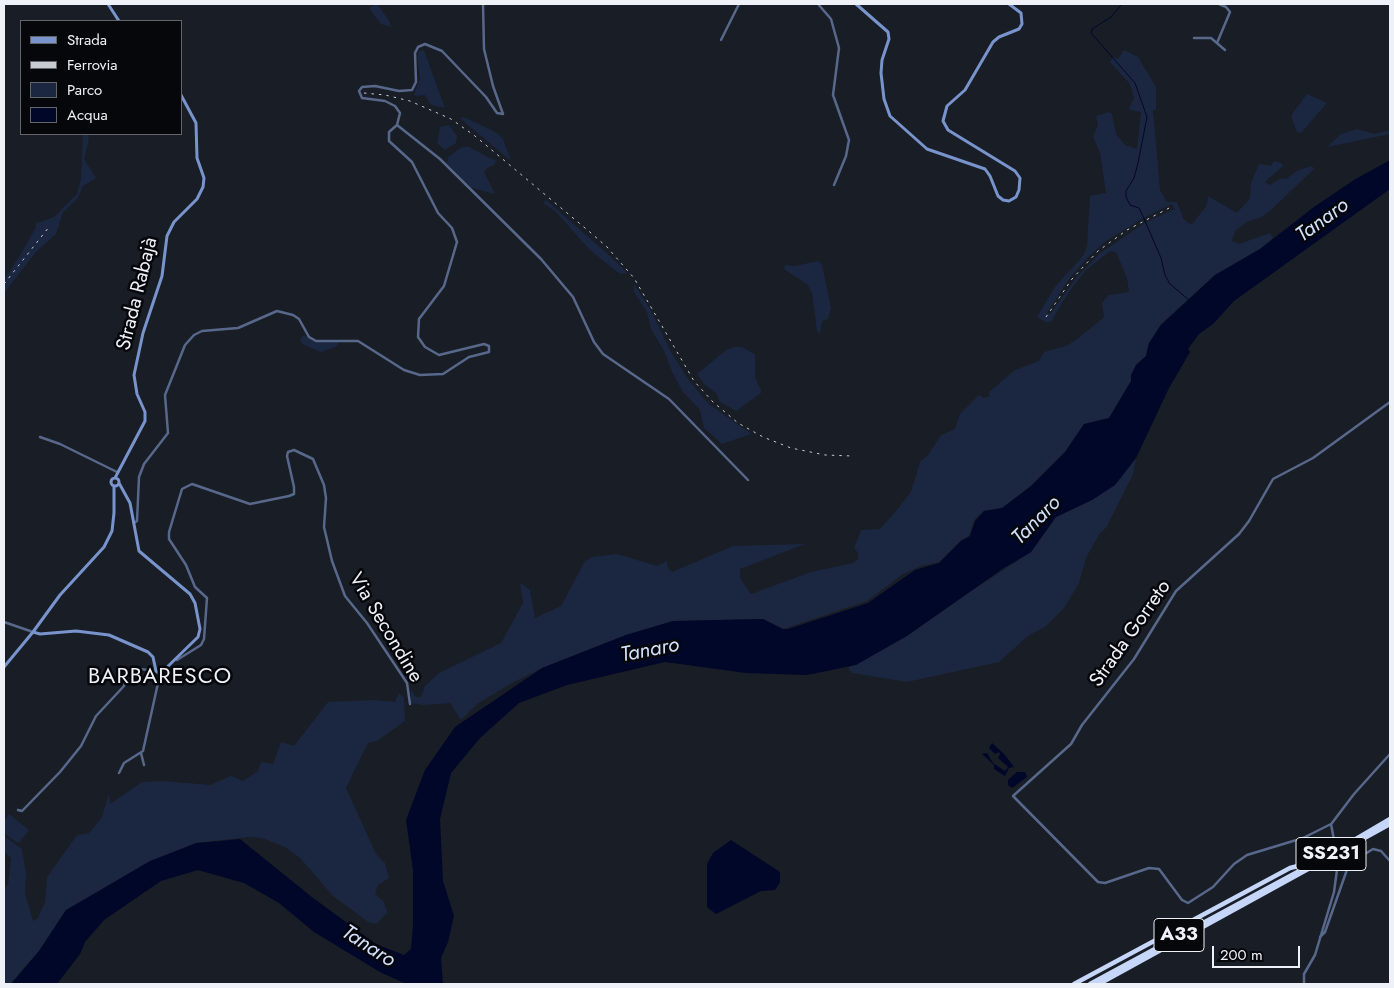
<!DOCTYPE html>
<html>
<head>
<meta charset="utf-8">
<style>
	body { margin:0 }
	#map { position:relative; width:1394px; height:988px; overflow:hidden; background:#181d26; font-family:Jost,sans-serif }
	canvas { display:block }
	.frame { position:absolute; inset:0; border:5px solid #eef1f8; pointer-events:none }
	.legend { position:absolute; left:20px; top:20px; width:162px; height:115px; box-sizing:border-box; background:#06070b; border:1px solid #63656a; margin:0; padding:6px 9px; list-style:none; font-size:15px; color:#eef1f8 }
	.legend li { display:flex; align-items:center; gap:10px; height:25px }
	.legend b { width:25px; border:1px solid #63656a }
	.scale { position:absolute; left:1212px; top:946px; width:88px; height:22px; box-sizing:border-box; border:2px solid #eef1f8; border-top:0; padding-left:6px; font-size:15px; line-height:18px; white-space:nowrap; color:#eef1f8; -webkit-text-stroke:4px #06070b; paint-order:stroke }
</style>
</head>
<body>
<div id="map">
<canvas width="1394" height="988"></canvas>
<div class="frame"></div>
<ul class="legend">
<li><b style="height:6px;background:#7994cc"></b>Strada</li>
<li><b style="height:6px;background:#c7cbd2"></b>Ferrovia</li>
<li><b style="height:14px;background:#1b2740"></b>Parco</li>
<li><b style="height:14px;background:#010729"></b>Acqua</li>
</ul>
<div class="scale">200 m</div>
</div>
<script>
const context = document.querySelector('canvas').getContext('2d');
context.lineJoin = 'round';
function fillPath(path, color) { context.fillStyle = color; context.fill(path, 'evenodd'); }
const shape = rows => new Path2D(rows.map(r => 'M' + r).join(''));
function strokePath(path, color, width, dash) { context.strokeStyle = color; context.lineWidth = width; context.lineCap = dash ? 'butt' : 'round'; context.setLineDash(dash || []); context.stroke(path); }
function write(font, color, halo, rows, align = 'center') {
  context.font = font + ' Jost,sans-serif'; context.lineWidth = 5; context.setLineDash([]); context.textBaseline = 'middle'; context.strokeStyle = halo; context.fillStyle = color; for (const [text, x, y, turn = 0] of rows) {
    context.save(); context.translate(x, y); context.rotate((+turn || 0) * Math.PI / 180); context.textAlign = isNaN(turn) ? turn : align; if (halo) context.strokeText(text, 0, 0); context.fillText(text, 0, 0); context.restore();
  }
}
const green = shape([
	[377,4,390,22,391,27,381,24,370,10,370,7],
	[424,50,443,103,445,108,431,105,425,95,415,96,414,94,420,79,417,56,419,51],
	[1124,50,1138,57,1156,87,1156,110,1153,110,1160,190,1167,202,1177,202,1183,218,1188,223,1192,224,1197,218,1207,205,1208,196,1237,213,1250,198,1251,183,1259,164,1271,166,1274,161,1281,163,1283,166,1265,182,1270,185,1281,178,1286,179,1298,170,1312,166,1314,169,1271,210,1262,217,1246,222,1235,231,1232,241,1239,244,1270,233,1273,238,1260,249,1215,275,1161,324,1149,343,1146,356,1136,365,1131,381,1109,418,1084,424,1065,452,1031,486,1002,508,984,511,974,520,969,536,961,540,939,562,921,566,903,574,867,601,783,629,763,619,673,621,626,635,542,668,512,683,477,704,461,720,450,703,423,705,411,703,411,690,416,697,421,697,425,686,439,673,501,643,523,603,520,583,530,590,535,618,561,606,585,561,592,557,617,554,657,566,667,561,668,568,672,572,733,546,805,544,740,569,740,578,751,594,811,572,853,563,858,559,858,553,854,548,861,530,880,529,896,511,911,492,920,462,928,455,941,435,955,429,960,414,979,395,984,398,990,396,989,392,1015,370,1039,361,1044,352,1066,346,1076,340,1104,317,1102,303,1109,295,1129,292,1127,278,1116,252,1110,251,1085,271,1068,293,1051,322,1045,322,1037,317,1055,287,1083,256,1087,246,1090,196,1106,193,1100,153,1093,137,1098,125,1096,116,1109,112,1112,114,1116,134,1125,145,1137,149,1141,112,1131,110,1129,108,1134,98,1130,84,1110,62,1113,57,1118,59],
	[1172,204,1175,209,1146,222,1099,254,1076,278,1050,314,1047,313,1069,279,1089,256,1106,241,1147,216],
	[1307,94,1327,103,1301,133,1297,132,1292,119,1292,114],
	[463,117,494,131,503,139,511,161,462,120,460,118],
	[449,125,457,136,456,143,445,150,437,143,440,127],
	[1357,129,1374,134,1390,130,1390,134,1327,147,1341,134],
	[83,134,87,134,89,138,84,159,96,178,83,186,78,198,63,212,56,234,36,252,4,293,4,280,19,257,36,227,35,224,54,217,77,194,81,179],
	[462,147,469,147,496,161,494,165,487,168,484,172,495,194,472,188,447,164,448,157],
	[546,200,610,256,627,273,621,274,616,271,590,250,555,211,543,203],
	[818,261,822,265,831,308,828,319,822,321,820,334,817,331,812,293,808,285,784,269,785,265,795,266],
	[634,284,650,309,671,352,690,382,709,404,751,434,722,444,704,428,700,410,683,392,673,374,664,351,651,329,647,312,634,292],
	[304,335,315,342,339,342,337,346,321,352,302,344,300,339],
	[734,347,742,347,755,354,755,377,761,390,761,393,736,411,719,401,717,394,704,384,697,374,726,350],
	[1136,458,1133,474,1106,528,1100,533,1086,558,1079,583,1064,608,1045,627,1029,635,999,662,907,682,853,673,849,670,849,667,874,654,1031,552,1056,517,1092,500,1115,485],
	[399,693,404,698,405,721,377,741,368,743,346,788,376,854,385,863,389,878,378,885,375,894,384,902,387,912,377,924,368,922,333,896,300,858,285,847,262,838,249,837,196,843,66,910,39,951,10,984,4,984,4,889,8,885,11,858,4,851,4,836,22,849,26,873,25,893,33,921,38,918,45,902,47,877,77,835,89,833,102,817,109,793,110,804,142,782,164,781,210,785,231,776,243,781,258,771,261,762,273,764,281,742,294,746,328,702,374,700,395,702],
	[9,814,29,830,20,842,16,842,4,833,4,821]
]);
const water = shape([
	[1390,160,1390,189,1234,301,1213,324,1199,334,1188,349,1190,352,1169,388,1136,458,1115,485,1092,500,1056,517,1031,552,1004,568,907,636,856,665,807,675,746,673,665,662,567,685,519,703,480,738,451,773,440,819,443,881,454,916,448,942,441,958,443,984,406,984,380,972,314,932,279,903,244,883,198,870,161,881,104,920,85,942,80,954,57,984,11,984,39,951,66,910,150,861,196,843,220,841,240,839,313,898,376,944,404,955,411,949,413,926,413,870,406,820,425,770,455,727,542,668,626,635,673,621,763,619,783,629,788,629,868,603,915,570,939,563,961,541,970,536,975,521,984,511,1002,508,1031,486,1065,452,1084,424,1109,418,1131,381,1131,375,1136,365,1146,356,1149,343,1161,325,1215,275,1260,249,1314,207,1354,180],
	[992,743,1005,755,1014,767,1009,768,1005,776,994,769,994,765,982,754,987,753,993,763,1005,771,1008,767,998,758,1000,754,999,752,995,754,989,748],
	[1017,772,1025,772,1027,777,1012,788,1008,785,1008,780],
	[731,840,780,872,780,882,775,890,761,891,716,914,707,907,707,864,713,853]
]);
const stream = shape([
	[1122,4,1111,17,1092,29,1091,33,1135,83,1147,117,1138,163,1134,178,1126,191,1126,197,1130,205,1139,208,1142,214,1161,258,1165,275,1170,284,1189,300]
]);
const street = shape([
	[818,4,831,19,839,48,833,95,849,140,846,156,834,185],
	[1194,38,1211,38,1225,50],
	[721,40,739,4],
	[1217,43,1230,12,1226,7,1219,4],
	[397,125,440,159,541,259,573,297,594,342,603,354,669,399,748,480],
	[397,125,400,113,395,106,385,101,362,98,359,91,362,87,375,86,399,91,412,90,416,82,415,53,418,47,425,44,442,51,486,97,497,113,503,114,493,86,484,49,483,4],
	[40,437,60,444,117,472],
	[134,523,137,521,139,477,144,464,168,433,165,395,185,345,194,335,202,331,238,328,277,311,293,315,299,319,309,337,316,341,358,341,404,370,420,375,443,374,469,357,489,352,489,346,484,344,439,355,425,347,418,337,419,319,444,286,457,242,452,228,438,213,412,162,389,141,389,132,397,125],
	[4,622,33,632],
	[177,660,201,645,204,639,207,598,195,587,186,565,169,539,169,532,182,489,192,484,250,504,289,496,294,494,294,487,287,456,288,452,294,450,313,459,324,485,326,498,324,527,332,561,345,596,367,623,407,683,410,704],
	[141,753,144,765],
	[119,773,124,763,143,751,160,674],
	[18,810,22,811,60,772,81,746,96,716,124,686,128,670,132,668,156,671],
	[1332,823,1354,794,1390,754],
	[1331,824,1303,838,1247,855,1234,864,1213,887,1188,903,1182,900,1159,869,1149,868,1105,883,1098,882,1013,796,1071,744,1082,725,1134,659,1176,591,1239,534,1249,521,1273,479,1313,458,1390,402],
	[1331,824,1334,840],
	[1320,937,1325,932,1349,864,1373,849,1381,851,1390,861],
	[1304,984,1304,974,1315,955,1334,892,1337,870]
]);
const secondary = shape([
	[108,4,119,21],
	[856,4,888,32,889,39,882,60,881,73,884,99,890,116,927,149,985,169,990,176,998,196,1003,200,1009,201,1016,197,1019,190,1020,178,1015,171,948,130,943,121,947,106,965,90,993,42,999,37,1019,29,1022,24,1021,13,1009,4],
	[115,478,145,421,145,412,137,394,134,375,143,333,162,276,167,236,174,222,197,199,203,187,204,178,197,158,196,123,181,95],
	'111 482a4 4 0 1 1 8 0a4 4 0 1 1-8 0Z',
	[33,632,40,634,76,631,109,635,148,652,153,657,156,671,160,674,198,637,200,629,195,603,190,594,139,551,130,503,119,483],
	[4,667,33,632,60,595,104,547,112,531,114,513,114,486]
]);
const highway = shape([
	[1074,984,1290,868,1310,863],
	[1090,984,1327,856,1390,819],
	[1099,984,1390,824]
]);
const rail = shape([
	[364,93,385,95,410,101,451,119,475,136,591,233,607,247,634,278,694,381,713,402,738,423,763,437,791,448,825,455,852,456],
	[4,284,49,227],
	[1046,317,1072,279,1098,251,1127,230,1173,206]
]);
const streetBridge = shape([
	[1334,840,1337,870]
]);
const shields = [
	[1331,854,70],
	[1179,935,50]
];
const shieldNames = [
	["SS231",1331,854],
	["A33",1179,935]
];
const streetNames = [
	["Strada Rabajà",138,294,-76],
	["Via Secondine",385,628,59],
	["Strada Gorreto",1131,634,-55]
];
const waterNames = [
	["Tanaro",1323,221,-36],
	["Tanaro",1037,521,-45],
	["Tanaro",650,651,-11],
	["Tanaro",368,947,33]
];
const quarterNames = [
	["BARBARESCO",160,678]
];
fillPath(green, '#1b2740');
fillPath(water, '#010729');
strokePath(stream, '#010729', 1);
strokePath(street, '#58688b', 2.5);
strokePath(secondary, '#7994cc', 3);
strokePath(highway, '#c5d6f9', 4.5);
strokePath(rail, '#c7cbd2', 1, [2.5, 5]);
strokePath(streetBridge, '#58688b', 2.5);
for (const [x, y, w] of shields) { const box = new Path2D(); box.roundRect(x - w / 2, y - 16.5, w, 33, 4); context.fillStyle = '#06070b'; context.fill(box); strokePath(box, '#eef1f8', 1); }
write('bold 19px', '#eef1f8', null, shieldNames);
write('20px', '#eef1f8', '#06070b', streetNames);
write('italic 21px', '#d3e1fc', '#06070b', waterNames);
context.letterSpacing = '1px';
write('22px', '#eef1f8', '#06070b', quarterNames);
context.letterSpacing = '0px';
</script>
</body>
</html>
